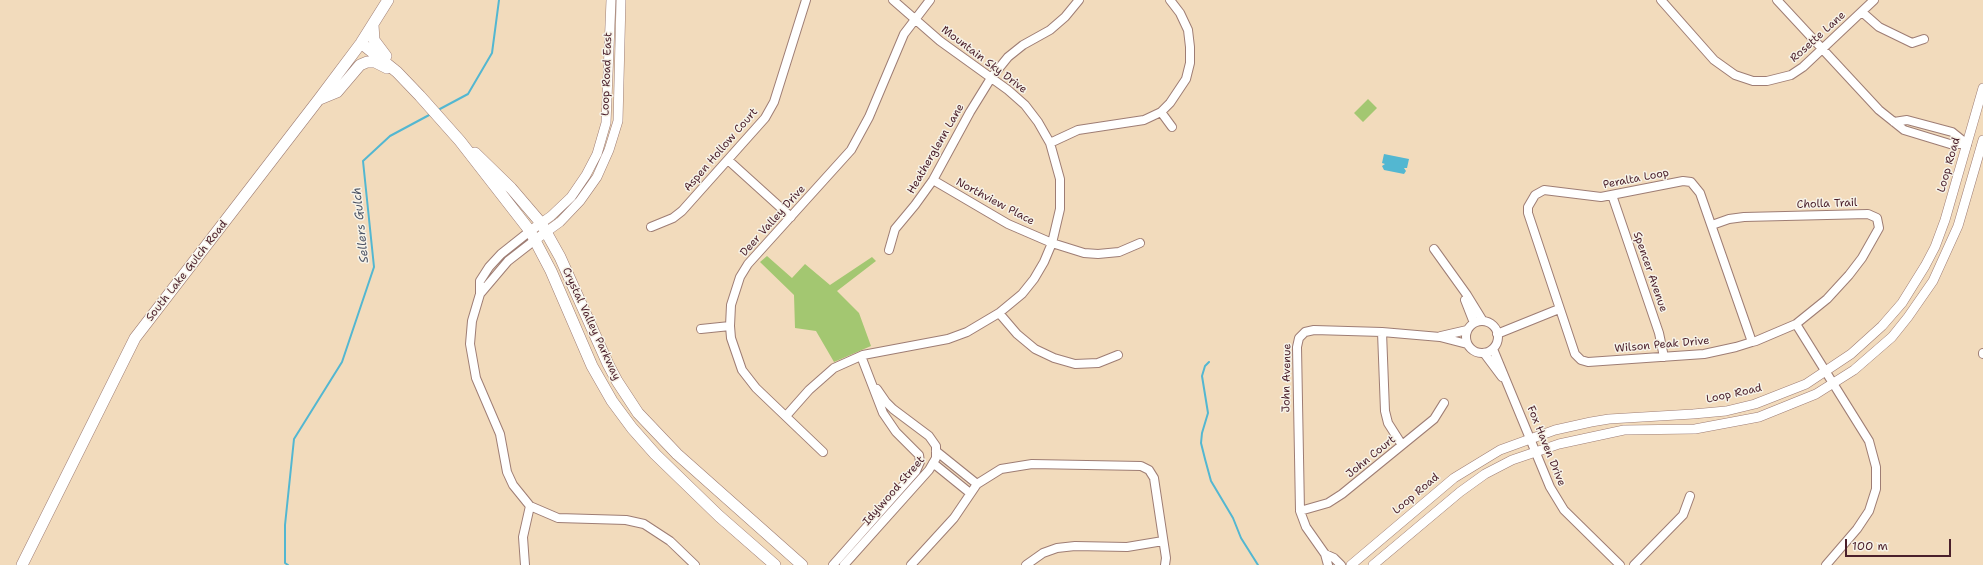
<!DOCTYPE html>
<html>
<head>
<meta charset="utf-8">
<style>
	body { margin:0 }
	#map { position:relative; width:1983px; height:565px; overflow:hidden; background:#f2dbbc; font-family:"Shantell Sans",sans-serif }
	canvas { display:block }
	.scale { position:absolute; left:1845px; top:539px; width:106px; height:18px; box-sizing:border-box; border:2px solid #4a1f2b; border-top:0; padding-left:5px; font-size:12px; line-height:14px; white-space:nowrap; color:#4a1f2b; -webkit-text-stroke:3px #f7f3e8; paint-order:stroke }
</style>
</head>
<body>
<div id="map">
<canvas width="1983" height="565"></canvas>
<div class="scale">100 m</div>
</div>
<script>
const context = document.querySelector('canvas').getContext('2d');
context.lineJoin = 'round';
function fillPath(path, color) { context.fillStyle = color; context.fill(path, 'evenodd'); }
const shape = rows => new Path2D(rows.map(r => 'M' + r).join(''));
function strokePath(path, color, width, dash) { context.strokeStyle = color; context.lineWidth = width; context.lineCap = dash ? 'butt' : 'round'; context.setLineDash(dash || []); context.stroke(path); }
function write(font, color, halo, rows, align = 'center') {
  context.font = font + ' "Shantell Sans",sans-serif'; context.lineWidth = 3; context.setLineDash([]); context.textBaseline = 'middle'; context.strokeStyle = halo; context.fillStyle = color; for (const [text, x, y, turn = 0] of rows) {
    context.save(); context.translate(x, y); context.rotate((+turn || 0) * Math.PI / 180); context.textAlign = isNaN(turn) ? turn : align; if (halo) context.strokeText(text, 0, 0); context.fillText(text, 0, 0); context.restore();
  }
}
const green = shape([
	[1368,99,1377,108,1363,122,1354,113],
	[767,256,792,278,805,264,830,285,872,257,876,261,837,291,859,313,871,346,834,362,816,331,795,328,794,295,760,262]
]);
const water = shape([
	[1384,154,1409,159,1407,168,1404,168,1406,171,1404,174,1384,170,1382,166,1385,164,1382,163]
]);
const stream = shape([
	[438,110,468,94,492,53,499,0],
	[1209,362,1205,366,1202,376,1208,413,1202,433,1201,443,1205,459,1211,481,1233,518,1241,538,1258,565],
	[288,565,285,563,285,525,294,439,342,362,374,267,363,161,390,136,431,114]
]);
const minor = shape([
	[1661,0,1714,60,1735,75,1753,81,1767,81,1791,75,1803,67,1874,0],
	[1777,0,1879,110,1904,130,1950,144,1967,144],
	[1862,12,1879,27,1912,43,1924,39],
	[1161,112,1172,127],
	[1894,122,1907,120,1952,132,1967,144],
	[1050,143,1078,130,1144,120,1161,112,1170,103,1186,79,1190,63,1190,47,1188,30,1180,13,1170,0],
	[728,160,791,217],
	[933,180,1008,224,1052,243,1084,253,1098,254,1119,252,1140,243],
	[1612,195,1659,333,1664,357],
	[1712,225,1729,219,1744,217,1868,214,1877,218,1879,228,1862,258,1849,275,1827,299,1796,324,1756,341,1752,342,1736,347,1704,354,1588,362,1581,360,1575,354,1528,213,1528,207,1535,195,1544,190,1601,197,1683,181,1691,182,1700,193,1752,342],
	[651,227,673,218,682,211,765,118,774,102,806,0],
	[1434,249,1467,295,1483,321],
	[889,250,895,229,915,205,933,180,970,112,991,78,1008,57,1023,45,1050,30,1065,17,1079,0],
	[480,294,508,261,535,240],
	[1465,300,1474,323],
	[999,313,1017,334,1035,349,1054,358,1075,364,1098,363,1118,355],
	'1466 337a16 16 0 1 1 32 0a16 16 0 1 1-32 0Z',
	[1796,324,1869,441,1876,467,1876,489,1869,511,1857,529,1826,565],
	[701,329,730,326],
	[1382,332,1385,411,1388,423,1402,445],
	[1497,334,1559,309],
	[1441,336,1467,330],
	[1493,349,1550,487,1564,510,1620,565],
	[1484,353,1502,377],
	[1983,354,1983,353],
	[786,416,809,390,834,368,863,355,948,339,967,332,999,313,1022,294,1034,279,1044,262,1052,243,1060,209,1060,179,1050,143,1038,122,1025,105,1008,90,940,41,893,0],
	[936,451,977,484],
	[823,452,756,388,742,370,731,338,730,326,731,305,740,277,748,264,851,150,869,117,904,34,930,0],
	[933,463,970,493],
	[530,506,558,518,626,520,644,524,670,541,695,565],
	[1300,511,1328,503,1342,494,1434,419,1444,403],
	[1325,554,1306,527,1300,511,1297,347,1299,338,1305,332,1314,330,1382,332,1440,337,1467,344],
	[525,565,523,537,530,506,513,485,507,472,500,434,476,378,470,344,472,321,480,294,480,281,489,267,501,254,530,231],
	[833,565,916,471,920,462,919,455,896,432,883,413,861,356],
	[844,565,929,470,936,458,936,446,929,436,893,409,886,402,877,389],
	[911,565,954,518,977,484,1001,469,1032,464,1141,466,1149,470,1154,478,1166,558,1165,565],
	[1026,565,1043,553,1057,548,1075,546,1127,547,1163,541],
	[1328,565,1325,554,1334,558,1341,565],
	[1634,565,1683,515,1690,496]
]);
const tertiary = shape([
	[530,231,551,216,571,197,586,175,597,154,606,123,611,0],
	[535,240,560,222,580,201,597,177,609,150,618,121,621,0],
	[1351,565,1454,478,1500,450,1555,430,1591,422,1609,419,1693,414,1726,411,1755,404,1806,384,1851,354,1882,326,1902,303,1925,266,1935,247,1945,220,1983,88],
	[1373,565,1460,492,1485,474,1512,460,1559,444,1624,430,1695,429,1759,417,1816,394,1854,370,1892,337,1908,317,1933,281,1958,226,1983,140]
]);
const secondary = shape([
	[373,25,374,40,386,56],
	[361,43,397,72,420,96,460,141,530,231,551,271,592,366,612,401,632,428,655,454,719,516,775,565],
	[320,99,337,92,360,65,367,62,375,62,387,68],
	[475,153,511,188,541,223,560,257,608,364,617,381,638,413,677,454,802,565],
	[22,565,135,338,319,99,361,43,388,0]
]);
const streetNames = [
	["Rosette Lane",1818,37,-42],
	["Mountain Sky Drive",984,60,37],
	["Loop Road East",607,74,-88],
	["Heatherglenn Lane",936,149,-60],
	["Aspen Hollow Court",721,150,-49],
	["Loop Road",1949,165,-74],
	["Peralta Loop",1636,179,-11],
	["Northview Place",995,202,28],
	["Cholla Trail",1827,204,-2],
	["Deer Valley Drive",773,221,-48],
	["South Lake Gulch Road",187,271,-52],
	["Spencer Avenue",1650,272,71],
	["Crystal Valley Parkway",591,324,65],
	["Wilson Peak Drive",1662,345,-5],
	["John Avenue",1287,378,-89],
	["Loop Road",1734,394,-12],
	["Fox Haven Drive",1546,446,68],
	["John Court",1371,457,-39],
	["Idylwood Street",894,491,-49],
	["Loop Road",1416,494,-40]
];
const waterNames = [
	["Sellers Gulch",361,225,-96]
];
fillPath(green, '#a3c771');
fillPath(water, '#53b7d1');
strokePath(stream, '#53b7d1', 2);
strokePath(minor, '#9e7d74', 10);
strokePath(tertiary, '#9e7d74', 10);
strokePath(secondary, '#9e7d74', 12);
strokePath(minor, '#fff', 8);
strokePath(tertiary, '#fff', 9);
strokePath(secondary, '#fff', 11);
write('11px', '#4a1f2b', '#f7f3e8', streetNames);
write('italic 12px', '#4d5465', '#f7f3e8', waterNames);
</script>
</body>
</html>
